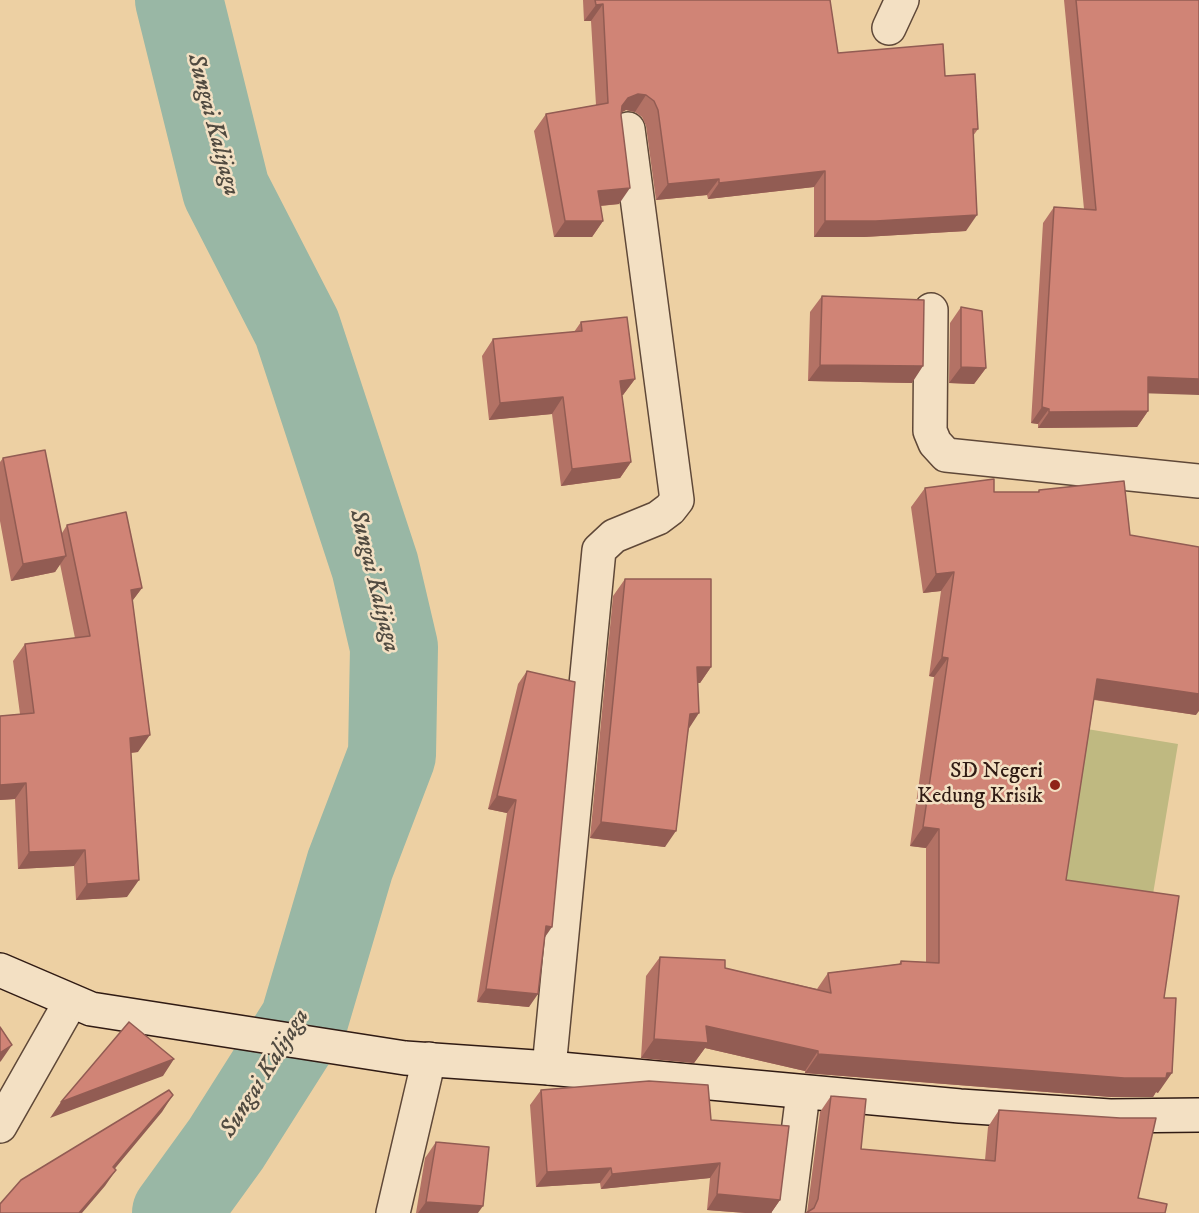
<!DOCTYPE html>
<html>
<head>
<meta charset="utf-8">
<style>
	body { margin:0 }
	canvas { display:block; background:#edd0a3 }
</style>
</head>
<body>
<canvas width="1199" height="1213"></canvas>
<script>
const context = document.querySelector('canvas').getContext('2d');
context.lineJoin = 'round';
function fillPath(path, color) { context.fillStyle = color; context.fill(path, 'evenodd'); }
const shape = rows => new Path2D(rows.map(r => 'M' + r).join(''));
function strokePath(path, color, width, dash) { context.strokeStyle = color; context.lineWidth = width; context.lineCap = dash ? 'butt' : 'round'; context.setLineDash(dash || []); context.stroke(path); }
function write(font, color, halo, rows, align = 'center') {
  context.font = font + ' "IM FELL DW Pica",serif'; context.lineWidth = 5; context.setLineDash([]); context.textBaseline = 'middle'; context.strokeStyle = halo; context.fillStyle = color; for (const [text, x, y, turn = 0] of rows) {
    context.save(); context.translate(x, y); context.rotate((+turn || 0) * Math.PI / 180); context.textAlign = isNaN(turn) ? turn : align; if (halo) context.strokeText(text, 0, 0); context.fillText(text, 0, 0); context.restore();
  }
}
const green = shape([
	[1087,729,1178,744,1152,900,1061,885]
]);
const river = shape([
	[176,1213,226,1144,304,1021,350,865,392,755,394,647,375,566,297,328,226,190,179,0]
]);
const street = shape([
	[889,28,902,0],
	[931,310,930,431,935,443,946,455,1199,481],
	[549,1068,599,550,614,536,658,518,670,509,677,500,628,129],
	[0,1126,71,1001],
	[393,1213,429,1059],
	[788,1213,803,1093]
]);
const secondary = shape([
	[0,970,91,1009,405,1058,549,1068,960,1106,1110,1116,1199,1115]
]);
const wall = shape([
	[583,0,830,0,838,53,945,76,978,129,973,136,966,231,864,237,814,237,814,187,708,199,707,195,656,200,646,126,642,117,635,112,626,110,621,113,619,204,601,206,603,221,592,237,554,237,534,131,546,114,596,105,591,21,584,21],
	[1064,0,1199,0,1148,393,1148,411,1137,427,1038,428,1038,424,1031,423,1043,223,1054,207,1084,209],
	[822,296,912,383,808,381,810,312],
	[961,307,986,368,974,384,949,383,950,323],
	[581,322,635,379,623,395,622,395,631,462,620,478,561,486,552,414,489,420,482,356,493,339,574,332],
	[3,458,62,533,67,525,142,588,132,601,138,752,131,753,127,897,76,900,74,866,18,869,15,799,0,800,0,716,20,714,13,661,25,644,75,638,60,564,55,572,11,581,0,521,0,462],
	[925,488,994,492,1038,492,1039,490,1130,535,1196,715,1094,700,1066,880,1164,998,1158,1093,1156,1092,1153,1097,1111,1097,805,1073,805,1071,705,1048,694,1063,641,1058,646,976,660,957,725,968,817,989,828,973,899,964,901,961,926,962,926,848,910,846,934,677,929,676,941,591,923,593,911,507],
	[625,579,711,667,700,683,698,683,665,847,590,838,613,596],
	[527,671,544,937,529,1007,477,1002,507,813,488,809,518,684],
	[541,1090,711,1120,780,1200,771,1213,746,1213,707,1210,710,1178,601,1189,600,1183,536,1187,530,1105],
	[831,1096,861,1149,985,1160,988,1127,999,1110,1138,1198,807,1213,820,1112],
	[436,1142,478,1213,416,1213,425,1158]
]);
const shadedWall = shape([
	[603,4,591,21,584,21,596,5],
	[638,94,646,95,635,112,626,110,616,115,628,98],
	[825,171,814,187,708,199,719,183],
	[719,179,707,195,656,200,668,184],
	[630,188,619,204,587,207,598,191],
	[977,215,966,231,864,237,814,237,825,221],
	[565,221,603,221,592,237,554,237],
	[820,365,923,366,912,383,808,381],
	[961,367,986,368,974,384,949,383],
	[1148,377,1199,379,1199,395,1137,393],
	[635,379,623,395,609,397,620,381],
	[563,397,552,414,489,420,500,403],
	[1042,407,1049,409,1038,424,1031,423],
	[1148,411,1137,427,1038,428,1049,412],
	[631,462,620,478,561,486,572,469],
	[66,556,55,572,11,581,23,564],
	[954,572,941,591,923,593,936,574],
	[142,588,130,604,131,590],
	[942,657,948,658,934,677,929,676],
	[697,667,711,667,700,683,685,683],
	[1097,679,1199,694,1199,711,1196,715,1084,698],
	[699,713,688,730,690,714],
	[150,735,138,752,118,754,130,738],
	[26,783,15,799,0,800,0,785],
	[497,796,516,800,507,813,488,809],
	[601,822,676,831,665,847,590,838],
	[923,827,939,829,926,848,910,846],
	[85,850,74,866,18,869,29,852],
	[139,880,127,897,76,900,87,884],
	[546,926,552,927,543,940],
	[486,989,538,994,529,1007,477,1002],
	[706,1026,818,1051,805,1071,705,1048,694,1063,641,1058,654,1039],
	[12,1045,1,1061,0,1062,0,1053],
	[818,1054,1167,1073,1172,1073,1158,1093,1156,1092,1153,1097,1111,1097,805,1073],
	[174,1059,163,1076,50,1118,61,1102],
	[173,1095,162,1112,102,1184,113,1167],
	[720,1163,710,1178,601,1189,612,1174],
	[611,1168,600,1183,536,1187,547,1172],
	[116,1170,105,1186,82,1213,79,1213],
	[717,1194,780,1200,771,1213,746,1213,707,1210],
	[426,1202,483,1206,478,1213,418,1213]
]);
const building = shape([
	[595,0,830,0,838,53,943,44,945,76,975,74,978,129,973,129,977,215,876,221,825,221,825,171,719,183,719,179,668,184,658,110,654,101,646,95,638,94,628,98,622,106,621,115,630,188,598,191,603,221,565,221,546,114,608,103,603,4,596,5,595,0],
	[1076,0,1199,0,1199,379,1148,377,1148,411,1049,412,1049,409,1042,407,1054,207,1096,210,1076,0],
	[822,296,924,300,923,366,820,365,822,296],
	[961,307,982,311,986,368,961,367,961,307],
	[627,317,635,379,620,381,631,462,572,469,563,397,500,403,493,339,582,331,581,322,627,317],
	[45,450,66,556,23,564,3,458,45,450],
	[994,479,994,492,1039,492,1039,490,1124,481,1130,535,1199,547,1199,694,1097,679,1066,880,1179,896,1164,998,1176,998,1172,1073,1167,1073,1166,1078,1124,1078,818,1054,818,1051,706,1026,708,1043,654,1039,660,957,725,960,725,968,831,993,828,973,901,964,901,961,939,963,939,829,923,827,948,658,942,657,954,572,936,574,925,488,994,479],
	[126,512,142,588,131,590,150,735,130,738,139,880,87,884,85,850,29,852,26,783,0,785,0,716,34,713,25,644,90,636,67,525,126,512],
	[625,579,711,579,711,667,697,667,699,713,690,714,676,831,601,822,625,579],
	[527,671,575,682,552,927,546,926,538,994,486,989,516,800,497,796,527,671],
	[129,1022,174,1059,61,1102,129,1022],
	[0,1027,12,1045,0,1053,0,1027],
	[649,1081,708,1085,711,1120,789,1126,780,1200,717,1194,720,1163,612,1174,611,1168,547,1172,541,1090,649,1081],
	[169,1090,173,1095,113,1167,116,1170,79,1213,0,1213,0,1204,21,1180,169,1090],
	[831,1096,866,1099,861,1149,995,1161,999,1110,1120,1118,1156,1118,1138,1198,1167,1204,1165,1213,806,1213,814,1208,818,1199,831,1096],
	[436,1142,489,1147,483,1206,426,1202,436,1142]
]);
const markers = [
	[1055,785,6,"#8f2418"]
];
const poiNames = [
	["SD Negeri",1043,772],
	["Kedung Krisik",1043,797]
];
const waterNames = [
	["Sungai Kalijaga",212,125,75],
	["Sungai Kalijaga",373,581,76],
	["Sungai Kalijaga",266,1074,-58]
];
fillPath(green, '#bfb981');
strokePath(river, '#99b7a5', 88);
strokePath(street, '#5f4838', 36);
strokePath(secondary, '#301b14', 36);
strokePath(street, '#f3e0c3', 33);
strokePath(secondary, '#f3e0c3', 33);
fillPath(wall, '#b37265');
fillPath(shadedWall, '#925c53');
fillPath(building, '#d08476');
strokePath(building, '#925c53', 1.5);
for (const [x, y, r, color] of markers) { const dot = new Path2D(); dot.arc(x, y, r, 0, 2 * Math.PI); context.fillStyle = color; context.fill(dot); strokePath(dot, '#f3e0c3', 2); }
write('22px', '#301b14', '#f3e0c3', poiNames, 'right');
write('italic 24px', '#504a40', '#f3e0c3', waterNames);
</script>
</body>
</html>
